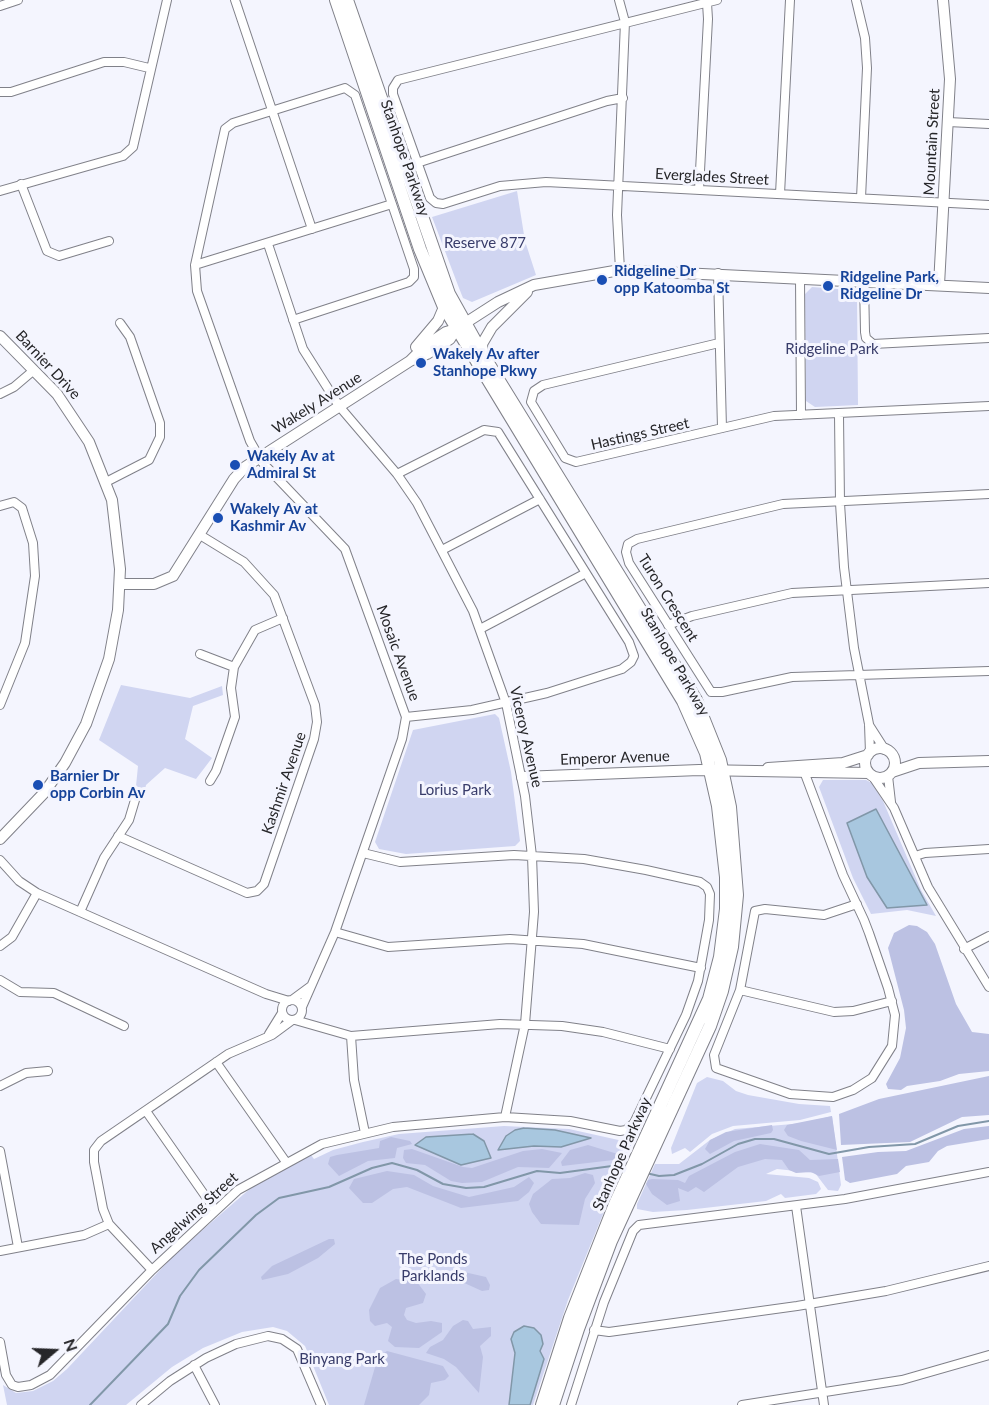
<!DOCTYPE html>
<html>
<head>
<meta charset="utf-8">
<style>
	body { margin:0 }
	#map { position:relative; width:989px; height:1405px; overflow:hidden; background:#f4f5fe; font-family:Lato,sans-serif }
	canvas { display:block }
	.north { position:absolute; left:24px; top:1321px; width:60px; height:60px; -webkit-text-stroke:4px #f4f5fe; paint-order:stroke; rotate:71deg; font-size:16px; font-weight:700; line-height:24px; text-align:center; color:#262629 }
	.north::after { content:''; display:block; margin:auto; width:21px; height:27px; background:#262629; clip-path:polygon(50% 0,100% 100%,50% 72%,0 100%) }
</style>
</head>
<body>
<div id="map">
<canvas width="989" height="1405"></canvas>
<div class="north">N</div>
</div>
<script>
const context = document.querySelector('canvas').getContext('2d');
context.lineJoin = 'round';
function fillPath(path, color) { context.fillStyle = color; context.fill(path, 'evenodd'); }
const shape = rows => new Path2D(rows.map(r => 'M' + r).join(''));
function strokePath(path, color, width, dash) { context.strokeStyle = color; context.lineWidth = width; context.lineCap = dash ? 'butt' : 'round'; context.setLineDash(dash || []); context.stroke(path); }
function write(font, color, halo, rows, align = 'center') {
  context.font = font + ' Lato,sans-serif'; context.lineWidth = 6; context.setLineDash([]); context.textBaseline = 'middle'; context.strokeStyle = halo; context.fillStyle = color; for (const [text, x, y, turn = 0] of rows) {
    context.save(); context.translate(x, y); context.rotate((+turn || 0) * Math.PI / 180); context.textAlign = isNaN(turn) ? turn : align; if (halo) context.strokeText(text, 0, 0); context.fillText(text, 0, 0); context.restore();
  }
}
const green = shape([
	[517,191,525,241,536,275,472,302,463,298,459,288,432,217],
	[812,287,850,290,857,297,858,405,815,407,806,401,805,294],
	[121,685,190,698,222,686,223,695,193,706,185,739,212,758,196,779,165,768,146,785,145,790,136,786,138,766,99,740],
	[495,714,499,718,511,772,520,841,515,846,406,854,379,849,375,842,413,730],
	[823,780,866,780,872,783,883,801,921,890,936,916,907,910,871,914,853,878,819,787],
	[707,1077,723,1081,736,1091,748,1095,799,1104,830,1106,831,1112,800,1120,733,1126,712,1134,690,1152,685,1148,672,1154,671,1148,697,1083],
	[832,1116,841,1185,838,1191,828,1190,815,1173,777,1169,766,1174,809,1178,818,1182,821,1189,816,1194,785,1198,781,1194,766,1201,687,1210,653,1212,637,1209,637,1204,655,1164,679,1164,710,1140,735,1129,804,1123],
	[504,1126,569,1129,632,1143,568,1300,533,1405,329,1405,305,1346,287,1331,273,1327,242,1332,203,1348,172,1367,126,1405,7,1405,3,1385,16,1393,33,1391,53,1381,67,1369,176,1253,252,1187,311,1155,314,1159,333,1150,363,1142,399,1134]
]);
const forest = shape([
	[909,925,917,926,927,932,935,944,956,1004,972,1032,989,1034,989,1071,959,1074,940,1081,907,1086,901,1090,888,1089,886,1084,900,1058,906,1028,904,1010,888,948,894,933],
	[989,1076,989,1115,962,1117,910,1142,841,1145,839,1114,879,1099],
	[832,1116,837,1150,801,1141,788,1136,784,1130,787,1125],
	[772,1125,773,1130,771,1133,734,1141,710,1154,705,1149,710,1140,726,1132],
	[989,1126,989,1139,947,1146,938,1151,929,1162,906,1166,897,1174,850,1183,845,1180,842,1157,878,1152,906,1151,964,1129],
	[391,1137,410,1141,412,1144,397,1148,395,1158,368,1161,339,1176,328,1164,330,1157,337,1155,379,1148,380,1141],
	[760,1144,799,1150,810,1160,838,1159,840,1172,819,1176,811,1172,796,1173,789,1170,782,1160,765,1159,738,1167,704,1192,696,1187,688,1192,678,1188,680,1201,667,1205,652,1194,646,1184,648,1180,652,1179,678,1180,685,1183,689,1176,735,1152],
	[588,1145,621,1155,622,1159,562,1166,561,1162,570,1150],
	[412,1149,463,1167,472,1168,523,1151,542,1149,562,1153,549,1168,518,1167,482,1182,462,1183,451,1181,425,1165,406,1163,403,1158,404,1150],
	[387,1171,414,1175,433,1186,469,1197,514,1187,529,1177,534,1183,529,1192,518,1201,461,1208,407,1187,393,1189,372,1203,363,1203,349,1188,354,1179],
	[585,1173,593,1175,595,1183,585,1199,579,1225,541,1224,532,1212,529,1204,533,1194,552,1179,570,1178],
	[329,1239,334,1239,335,1244,318,1258,288,1274,262,1280,261,1277,272,1266],
	[464,1272,486,1277,490,1285,489,1290,482,1291,451,1277,452,1273],
	[396,1279,417,1282,426,1294,423,1303,406,1308,404,1315,407,1320,416,1323,431,1321,442,1323,442,1332,419,1348,395,1347,388,1341,392,1327,387,1323,375,1326,370,1321,369,1310,380,1288],
	[463,1320,468,1321,473,1329,491,1327,491,1336,480,1346,483,1357,479,1393,456,1367,444,1359,426,1353,430,1347,443,1340,453,1326],
	[387,1351,443,1366,449,1376,445,1380,431,1383,429,1395,419,1405,364,1405,378,1357]
]);
const water = shape([
	[876,809,927,905,887,908,867,877,847,823,876,809],
	[524,1128,555,1130,591,1138,561,1147,534,1146,498,1150,506,1136,515,1130,524,1128],
	[473,1134,484,1141,491,1158,461,1165,415,1145,426,1137,473,1134],
	[524,1326,534,1328,541,1335,543,1344,540,1351,544,1359,530,1405,509,1405,515,1353,511,1339,514,1332,524,1326]
]);
const stream = shape([
	[646,1173,659,1176,674,1175,702,1164,738,1144,755,1139,774,1139,829,1154,869,1147,915,1144,958,1126,989,1121],
	[90,1405,168,1324,180,1296,199,1270,256,1215,279,1198,329,1187,372,1168,392,1163,417,1170,443,1184,466,1188,484,1187,537,1171,560,1173,612,1166,626,1168]
]);
const minor = shape([
	[235,0,312,229],
	[619,0,625,22,617,215,620,270],
	[717,0,398,80,393,88,393,94,430,198,436,203,443,204,500,186,546,182,989,205],
	[856,0,865,38,867,68,861,198],
	[0,6,18,0],
	[0,92,11,92,104,62,124,62,149,68],
	[948,122,989,124],
	[417,163,607,101,623,98],
	[21,184,47,251,59,256,109,241],
	[699,190,708,19,707,3],
	[0,191,123,156,133,147,167,0],
	[780,194,790,0],
	[268,244,303,349,339,406,397,474,417,503,473,611,506,703,525,796,532,856,534,912,525,1024,505,1117],
	[195,265,392,204],
	[718,273,722,428],
	[800,278,801,415],
	[864,281,865,332,866,338,873,344,989,338],
	[293,320,409,282,414,277,414,269,355,95,345,88,233,123,225,129,195,265,197,291,250,441,262,462,345,549,406,717,402,739,335,932,302,1007],
	[719,343,543,385,534,391,531,402,565,458,576,462,774,416,989,406],
	[0,394,14,387,34,370],
	[839,415,840,503,844,567,854,648,869,724,870,753],
	[397,474,484,430,498,432,629,642,634,656,631,662,622,669,547,693,472,710,406,717],
	[106,482,149,460,160,437,160,423,130,337,120,323],
	[989,494,783,504,637,539,628,544,626,552,629,563,711,692,722,692,792,677,989,671],
	[0,506,14,502,22,508,33,543,35,576,25,643,0,705],
	[442,550,540,499],
	[668,625,692,616,792,593,989,583],
	[480,629,586,573],
	[200,654,234,667],
	[869,725,885,750],
	[805,774,843,875,864,920,869,933,888,988,895,1015,892,1046,872,1078,853,1090,833,1097,790,1094,716,1068,714,1055,740,990,755,911,765,909,824,915,857,904],
	[888,776,891,802],
	[873,777,894,808,928,887,989,987],
	[210,781,216,771,235,717,231,688,234,667,255,630,283,618],
	[118,836,247,893,257,891,264,884,314,739,317,722,315,705,274,595,244,562,200,535],
	[915,856,925,853,989,849],
	[0,860,19,881,37,893,266,994,289,1001],
	[80,912,104,858,129,820,135,800],
	[335,932,388,947,510,939,583,944,701,968],
	[0,946,12,937,37,893],
	[964,949,989,936],
	[0,980,20,992,54,993,124,1026],
	[740,990,834,1012,853,1011,892,1001],
	'282 1010a10 10 0 1 1 20 0a10 10 0 1 1-20 0Z',
	[292,1000,311,986],
	[295,1020,351,1036,500,1024,562,1026,603,1032,670,1049],
	[269,1034,282,1013],
	[351,1036,354,1080,365,1133],
	[216,1062,286,1162],
	[0,1086,26,1073,48,1071],
	[146,1111,215,1210],
	[0,1151,18,1247],
	[796,1206,824,1405],
	[0,1251,84,1235,109,1224],
	[152,1270,109,1224,103,1209,94,1162,94,1150,101,1141,228,1054,272,1035,291,1021],
	[594,1330,609,1332,797,1306,886,1291,989,1266],
	[0,1342,6,1375,12,1385,18,1387,31,1385,50,1375,152,1270,238,1190,322,1144,393,1127,505,1117,570,1121,620,1131,626,1130,634,1123,686,1015,698,981,709,920,710,894,707,887,700,882,646,870,584,859,514,855,400,862,363,853],
	[194,1365,215,1405],
	[141,1405,170,1381,206,1358,236,1344,268,1336,282,1339,297,1349,321,1405],
	[571,1405,604,1302,633,1231,639,1225,845,1199,989,1172],
	[742,1405,902,1380,989,1355]
]);
const tertiary = shape([
	[939,285,950,79,943,0],
	[0,336,57,394,89,442,112,500,120,569,118,610,109,659,86,724,65,763,44,793,0,839],
	[416,347,438,321,444,307],
	[483,354,482,344,492,327,527,292],
	[410,361,424,347,446,332,456,329,498,302,534,285,620,270,989,288],
	[120,584,154,584,173,576,234,479,245,467,410,361,427,354,450,339,456,329],
	'865 763a15 15 0 1 1 30 0a15 15 0 1 1-30 0Z',
	[768,768,843,763,868,755],
	[892,772,919,763,989,761],
	[522,777,699,770,869,773]
]);
const secondary = shape([
	[336,0,420,249,444,307,683,701,706,753,718,806,726,877,726,909,720,957,709,999,615,1204,570,1318,542,1405],
	[347,0,449,294,483,355,696,700,720,760,730,807,737,895,732,947,722,991,710,1026,611,1241,578,1329,553,1405]
]);
const markers = [
	[602,280,6,"#1a4fb4"],
	[828,286,6,"#1a4fb4"],
	[421,363,6,"#1a4fb4"],
	[235,465,6,"#1a4fb4"],
	[218,518,6,"#1a4fb4"],
	[38,785,6,"#1a4fb4"]
];
const streetNames = [
	["Mountain Street",932,142,-87],
	["Stanhope Parkway",405,158,71],
	["Everglades Street",712,177,3],
	["Barnier Drive",48,365,47],
	["Wakely Avenue",317,403,-32],
	["Hastings Street",640,434,-13],
	["Turon Crescent",668,598,58],
	["Mosaic Avenue",398,653,70],
	["Stanhope Parkway",675,662,60],
	["Viceroy Avenue",526,737,77],
	["Emperor Avenue",615,758,-2],
	["Kashmir Avenue",284,783,-71],
	["Stanhope Parkway",622,1154,-66],
	["Angelwing Street",194,1213,-42]
];
const parkNames = [
	["Reserve 877",485,243],
	["Ridgeline Park",832,349],
	["Lorius Park",455,790],
	["The Ponds",433,1259],
	["Parklands",433,1276],
	["Binyang Park",342,1359]
];
const transitNames = [
	["Ridgeline Dr",614,271],
	["opp Katoomba St",614,288],
	["Ridgeline Park,",840,277],
	["Ridgeline Dr",840,294],
	["Wakely Av after",433,354],
	["Stanhope Pkwy",433,371],
	["Wakely Av at",247,456],
	["Admiral St",247,473],
	["Wakely Av at",230,509],
	["Kashmir Av",230,526],
	["Barnier Dr",50,776],
	["opp Corbin Av",50,793]
];
fillPath(green, '#d0d5f1');
fillPath(forest, '#bcc1e3');
fillPath(water, '#a8c7df');
strokePath(water, '#8197a8', 1.5);
strokePath(stream, '#8197a8', 2);
strokePath(minor, '#808189', 10);
strokePath(tertiary, '#808189', 12);
strokePath(secondary, '#808189', 14);
strokePath(minor, '#fff', 8);
strokePath(tertiary, '#fff', 10);
strokePath(secondary, '#fff', 12);
for (const [x, y, r, color] of markers) { const dot = new Path2D(); dot.arc(x, y, r, 0, 2 * Math.PI); context.fillStyle = color; context.fill(dot); strokePath(dot, '#f4f5fe', 2); }
write('15px', '#262629', '#f4f5fe', streetNames);
write('15px', '#383c6a', '#f4f5fe', parkNames);
write('bold 15px', '#164399', '#f4f5fe', transitNames, 'left');
</script>
</body>
</html>
